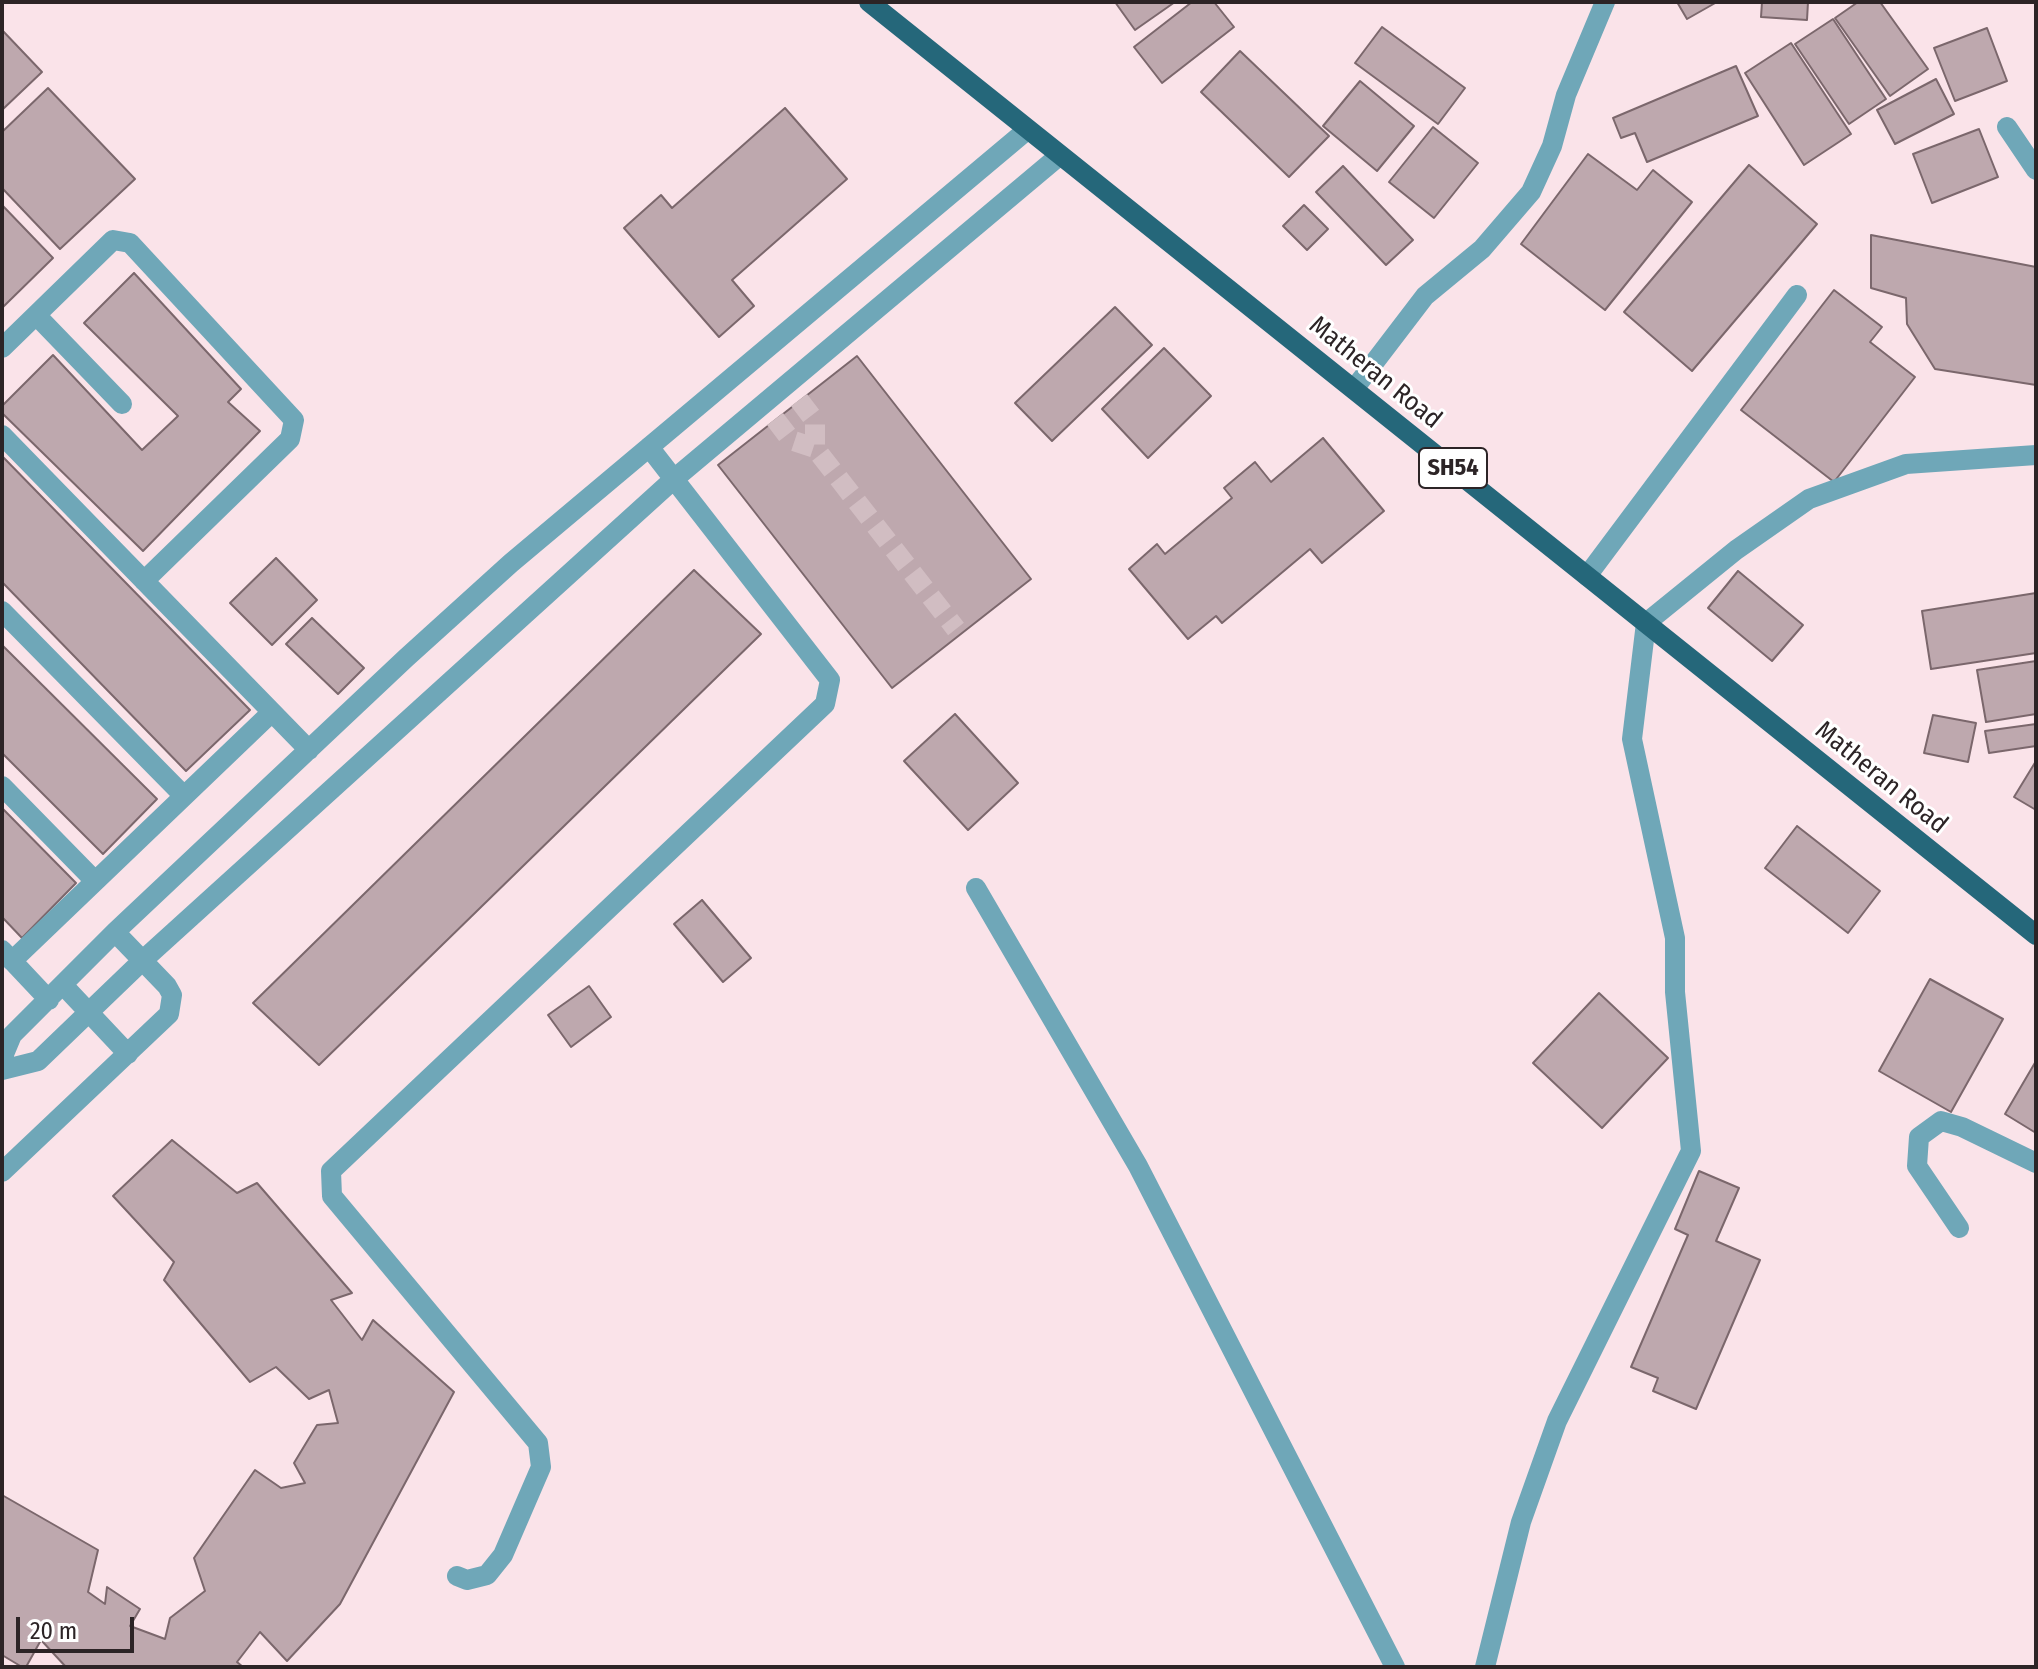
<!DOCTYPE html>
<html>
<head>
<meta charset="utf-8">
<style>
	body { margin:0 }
	#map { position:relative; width:2038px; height:1669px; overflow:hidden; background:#fae3e9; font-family:"Fira Sans Condensed",sans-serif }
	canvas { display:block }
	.frame { position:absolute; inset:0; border:4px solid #2c2426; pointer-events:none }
	.scale { position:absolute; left:16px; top:1617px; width:118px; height:36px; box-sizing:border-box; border:4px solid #2c2426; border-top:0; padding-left:10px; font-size:24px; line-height:28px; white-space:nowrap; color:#2c2426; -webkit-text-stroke:6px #fff; paint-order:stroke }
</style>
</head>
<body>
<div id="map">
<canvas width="2038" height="1669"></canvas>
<div class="frame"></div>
<div class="scale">20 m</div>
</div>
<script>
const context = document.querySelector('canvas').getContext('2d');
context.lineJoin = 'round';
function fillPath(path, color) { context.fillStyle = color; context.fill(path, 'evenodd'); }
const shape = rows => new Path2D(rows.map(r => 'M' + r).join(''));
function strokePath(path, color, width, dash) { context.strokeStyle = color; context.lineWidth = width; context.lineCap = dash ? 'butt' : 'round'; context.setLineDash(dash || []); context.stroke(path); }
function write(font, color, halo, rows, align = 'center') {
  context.font = font + ' "Fira Sans Condensed",sans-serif'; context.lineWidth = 6; context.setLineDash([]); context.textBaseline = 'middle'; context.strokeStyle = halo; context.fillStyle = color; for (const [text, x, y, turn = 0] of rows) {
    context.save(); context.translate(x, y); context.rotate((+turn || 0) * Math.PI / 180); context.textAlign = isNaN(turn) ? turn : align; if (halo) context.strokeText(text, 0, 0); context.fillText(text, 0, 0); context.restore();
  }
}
const building = shape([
	[1115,2,1175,2,1135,30,1115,2],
	[1192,2,1214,2,1234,27,1162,83,1134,47,1192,2],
	[1677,2,1717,2,1687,19,1677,2],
	[1762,2,1808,2,1807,20,1761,17,1762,2],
	[1858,2,1880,2,1928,69,1890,96,1835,18,1858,2],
	[1833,19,1886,99,1849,124,1795,44,1833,19],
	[1382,27,1465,88,1438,124,1355,63,1382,27],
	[1987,28,2007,81,1955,101,1934,48,1987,28],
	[2,30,42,72,2,110,2,30],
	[1791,43,1851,134,1804,165,1745,73,1791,43],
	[1240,51,1329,136,1289,177,1201,92,1240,51],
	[1736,66,1758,116,1647,162,1635,133,1621,138,1613,118,1736,66],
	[1936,79,1954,114,1895,144,1877,110,1936,79],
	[1360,81,1414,126,1377,171,1323,126,1360,81],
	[48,88,135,179,60,249,2,188,2,132,48,88],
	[785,108,847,179,732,280,754,306,719,337,624,228,661,195,672,208,785,108],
	[1433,127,1478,163,1434,218,1389,182,1433,127],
	[1979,129,1998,177,1932,203,1913,154,1979,129],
	[1588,154,1637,190,1653,170,1692,202,1605,310,1521,244,1588,154],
	[1749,165,1817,224,1692,371,1624,312,1749,165],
	[1343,166,1413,240,1386,265,1316,192,1343,166],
	[2,205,53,258,2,308,2,205],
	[1304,205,1328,229,1307,250,1283,226,1304,205],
	[1871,235,2036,267,2036,385,1935,369,1907,324,1906,298,1871,288,1871,235],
	[134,273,241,389,228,402,260,431,143,551,2,413,2,406,53,355,142,450,178,416,84,323,134,273],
	[1834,290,1882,327,1870,342,1915,377,1834,482,1741,410,1834,290],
	[1115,307,1152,345,1052,441,1015,403,1115,307],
	[1164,348,1211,396,1148,458,1102,409,1164,348],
	[857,356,1031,579,892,688,718,465,857,356],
	[1323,438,1384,511,1322,563,1310,549,1222,623,1216,616,1188,639,1129,569,1157,544,1165,554,1232,498,1224,488,1255,462,1271,482,1323,438],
	[2,456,250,710,186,771,2,582,2,456],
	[276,558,317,600,272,645,230,603,276,558],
	[694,570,761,634,319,1065,253,1003,694,570],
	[1738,571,1803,625,1772,661,1708,608,1738,571],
	[2036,593,2036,653,1931,669,1922,611,2036,593],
	[312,618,364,668,338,694,286,644,312,618],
	[2,645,157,799,103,854,2,753,2,645],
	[2036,661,2036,714,1986,722,1977,670,2036,661],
	[955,714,1018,783,968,830,904,761,955,714],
	[1933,715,1976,723,1968,762,1924,753,1933,715],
	[2036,724,2036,746,1989,753,1985,731,2036,724],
	[2036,761,2036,810,2014,797,2036,761],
	[2,808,76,883,22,938,2,917,2,808],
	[1797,826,1880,891,1848,933,1765,868,1797,826],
	[702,900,751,958,723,982,674,924,702,900],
	[1930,979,2003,1019,1951,1112,1879,1071,1930,979],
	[589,986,611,1017,571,1047,548,1015,589,986],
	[1599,993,1668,1058,1602,1128,1533,1063,1599,993],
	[2036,1061,2036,1133,2005,1114,2036,1061],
	[172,1140,237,1193,257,1183,352,1293,331,1300,362,1340,373,1320,454,1392,340,1604,287,1661,260,1632,237,1662,243,1667,66,1667,41,1640,26,1667,22,1667,2,1655,2,1495,98,1550,88,1592,105,1604,107,1587,140,1609,130,1626,165,1639,170,1618,205,1591,194,1558,255,1470,281,1488,305,1483,294,1463,317,1425,338,1423,329,1390,309,1399,276,1367,250,1382,164,1280,174,1262,113,1196,172,1140],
	[1699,1171,1739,1188,1716,1241,1760,1260,1696,1409,1653,1391,1658,1378,1631,1367,1688,1235,1675,1229,1699,1171]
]);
const minorTunnel = shape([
	[799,400,815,421,815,448],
	[775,419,791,440,815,448,956,629]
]);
const minor = shape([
	[2007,127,2036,170],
	[36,315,122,404],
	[2,348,113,240,130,243,294,420,290,439,144,581],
	[1354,389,1425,296,1482,249,1531,192,1552,146,1566,95,1605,2],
	[2,435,309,750],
	[1587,576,1797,295],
	[2,611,184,796],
	[2,786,95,881],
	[976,888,1138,1166,1395,1667],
	[2,950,49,1000],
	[12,961,272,712],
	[64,986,128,1054],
	[2,1059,12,1035,115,932,406,658,511,563,1027,130],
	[2,1070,38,1061,142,961,674,479,1059,156],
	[2,1172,169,1014,172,995,167,986,115,932],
	[1959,1228,1917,1166,1919,1137,1941,1121,1962,1127,2036,1163],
	[457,1576,467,1580,487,1575,503,1555,541,1467,538,1443,332,1196,331,1171,825,704,830,680,649,447],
	[1485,1667,1521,1522,1557,1421,1691,1151,1675,992,1675,938,1632,739,1646,623,1736,550,1809,499,1906,464,2036,455]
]);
const primary = shape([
	[869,2,2036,935]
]);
const shields = [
	[1453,468,68]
];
const shieldNames = [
	["SH54",1453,468]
];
const streetNames = [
	["Matheran Road",1375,373,39],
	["Matheran Road",1881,778,39]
];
fillPath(building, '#bea8ae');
strokePath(building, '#7b676c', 2);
strokePath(minorTunnel, '#d1bdc2', 20, [20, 10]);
strokePath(minor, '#6fa7b8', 20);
strokePath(primary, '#25677a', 20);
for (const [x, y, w] of shields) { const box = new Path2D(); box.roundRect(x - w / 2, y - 20, w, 40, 6); context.fillStyle = '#fff'; context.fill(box); strokePath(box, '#2c2426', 2); }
write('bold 24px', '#2c2426', null, shieldNames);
write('26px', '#2c2426', '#fff', streetNames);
</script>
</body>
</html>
